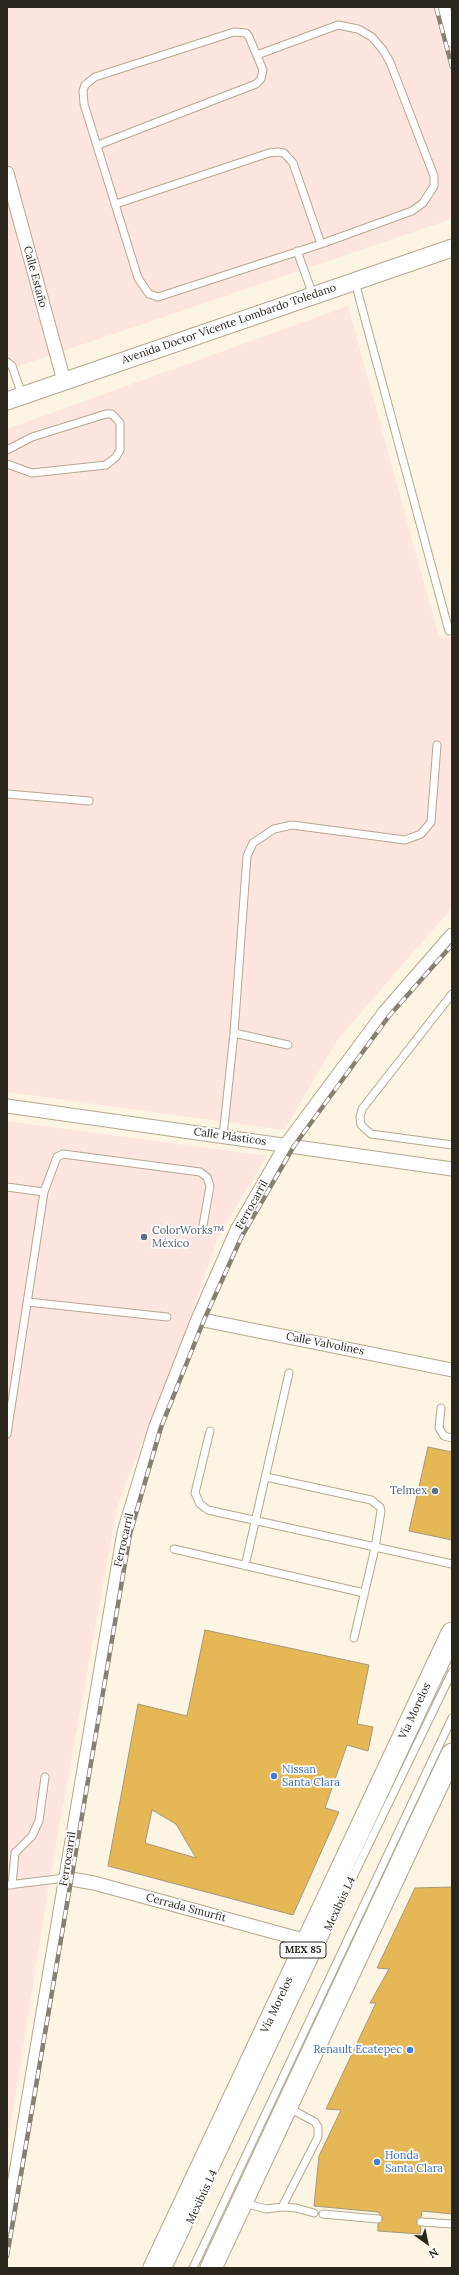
<!DOCTYPE html>
<html>
<head>
<meta charset="utf-8">
<style>
	body { margin:0 }
	#map { position:relative; width:459px; height:2275px; overflow:hidden; background:#fdf5e4; font-family:Lora,serif }
	canvas { display:block }
	.frame { position:absolute; inset:0; border:8px solid #2b261c; pointer-events:none }
	.north { position:absolute; left:407px; top:2223px; width:40px; height:40px; -webkit-text-stroke:3px #fff; paint-order:stroke; rotate:147deg; font-size:11px; font-weight:700; line-height:16px; text-align:center; color:#2b261c }
	.north::after { content:''; display:block; margin:auto; width:14px; height:18px; background:#2b261c; clip-path:polygon(50% 0,100% 100%,50% 72%,0 100%) }
</style>
</head>
<body>
<div id="map">
<canvas width="459" height="2275"></canvas>
<div class="frame"></div>
<div class="north">N</div>
</div>
<script>
const context = document.querySelector('canvas').getContext('2d');
context.lineJoin = 'round';
function fillPath(path, color) { context.fillStyle = color; context.fill(path, 'evenodd'); }
const shape = rows => new Path2D(rows.map(r => 'M' + r).join(''));
function strokePath(path, color, width, dash) { context.strokeStyle = color; context.lineWidth = width; context.lineCap = dash ? 'butt' : 'round'; context.setLineDash(dash || []); context.stroke(path); }
function write(font, color, halo, rows, align = 'center') {
  context.font = font + ' Lora,serif'; context.lineWidth = 3.5; context.setLineDash([]); context.textBaseline = 'middle'; context.strokeStyle = halo; context.fillStyle = color; for (const [text, x, y, turn = 0] of rows) {
    context.save(); context.translate(x, y); context.rotate((+turn || 0) * Math.PI / 180); context.textAlign = isNaN(turn) ? turn : align; if (halo) context.strokeText(text, 0, 0); context.fillText(text, 0, 0); context.restore();
  }
}
const industrial = shape([
	[7,7,452,7,452,219,7,370],
	[348,306,439,637,452,638,452,908,338,1039,284,1130,7,1092,7,429],
	[7,1121,267,1156,218,1237,184,1336,117,1507,50,1878,7,2148]
]);
const building = shape([
	[428,1447,452,1452,452,1540,409,1531,428,1447],
	[205,1630,369,1665,357,1724,373,1727,368,1751,347,1745,325,1808,339,1812,293,1915,108,1866,138,1704,187,1716,205,1630],
	[152,1810,176,1824,196,1858,145,1843,152,1810],
	[452,1887,452,2214,422,2211,421,2217,416,2222,421,2227,420,2234,378,2231,378,2224,383,2219,378,2212,314,2206,319,2156,341,2110,326,2109,376,2003,370,2003,389,1969,377,1968,415,1888,452,1887]
]);
const service = shape([
	[98,145,256,84,261,79,263,70,249,37,246,33,234,32,95,77,85,85,83,91,84,104,138,278,149,294,158,297,321,244,412,211,423,203,434,186,434,176,390,62,383,50,372,37,358,29,338,25,257,55],
	[116,204,269,153,278,152,284,153,293,163,321,244],
	[297,251,313,295],
	[355,282,449,631],
	[7,362,12,366,22,395],
	[7,450,32,437,106,414,112,414,120,423,120,450,116,457,106,465,32,473,7,464],
	[7,794,89,801],
	[452,994,362,1109,360,1117,361,1125,371,1134,452,1145],
	[234,1033,288,1045],
	[223,1136,234,1033,247,856,253,843,274,829,292,825,405,840,421,834,431,822,437,745],
	[7,1187,44,1192],
	[28,1302,167,1317],
	[441,1408,439,1428,444,1436,452,1438],
	[210,1431,195,1493,200,1504,208,1510,452,1564],
	[7,1434,44,1192,57,1157,63,1154,200,1172,207,1177,210,1186,202,1231],
	[266,1477,371,1500,380,1507,381,1511,375,1548,354,1638],
	[174,1549,364,1593],
	[245,1566,289,1373],
	[8,1885,65,1878],
	[12,1885,15,1853,32,1836,39,1821,45,1777],
	[244,2203,266,2209,282,2207,318,2137,318,2127,315,2122,289,2108],
	[282,2207,296,2208,314,2213],
	[323,2214,378,2219],
	[421,2222,452,2224],
	[168,2268,349,1885,452,1672],
	[193,2268,452,1718]
]);
const minor = shape([
	[443,7,452,40],
	[7,173,64,381],
	[7,1106,452,1169],
	[198,1319,452,1370],
	[65,1878,94,1883,307,1941],
	[7,2226,124,1532,156,1426,198,1319,237,1230,286,1145,385,1012,452,935]
]);
const tertiary = shape([
	[7,401,452,248]
]);
const primary = shape([
	[154,2268,452,1633],
	[211,2268,452,1754]
]);
const rail = shape([
	[436,7,452,67],
	[7,2256,130,1534,161,1427,204,1320,242,1236,294,1146,389,1016,452,945]
]);
const markers = [
	[144,1237,4,"#5c6f8a"],
	[435,1491,4,"#5c6f8a"],
	[274,1776,4,"#3f7fe0"],
	[410,2050,4,"#3f7fe0"],
	[377,2162,4,"#3f7fe0"]
];
const shields = [
	[303,1950,46]
];
const shieldNames = [
	["MEX 85",303,1950]
];
const streetNames = [
	["Calle Estaño",35,277,75],
	["Avenida Doctor Vicente Lombardo Toledano",229,324,-19],
	["Calle Plásticos",230,1137,8],
	["Ferrocarril",252,1205,-61],
	["Calle Valvolines",325,1344,11],
	["Ferrocarril",124,1540,-77],
	["Vía Morelos",415,1711,-65],
	["Ferrocarril",68,1859,-81],
	["Mexibús L4",340,1904,-65],
	["Cerrada Smurfit",186,1908,15],
	["Vía Morelos",277,2005,-65],
	["Mexibús L4",202,2197,-65]
];
const serviceNames = [
	["ColorWorks™",152,1231],
	["México",152,1244],
	["Telmex",427,1491,"right"]
];
const shopNames = [
	["Nissan",282,1770],
	["Santa Clara",282,1783],
	["Renault Ecatepec",402,2050,"right"],
	["Honda",385,2156],
	["Santa Clara",385,2169]
];
fillPath(industrial, '#ffe5df');
fillPath(building, '#e5b855');
strokePath(building, '#a4977d', 1);
strokePath(service, '#b5a78d', 9);
strokePath(minor, '#b5a78d', 15);
strokePath(tertiary, '#b5a78d', 19);
strokePath(primary, '#b5a78d', 23);
strokePath(service, '#fff', 7);
strokePath(minor, '#fff', 13);
strokePath(tertiary, '#fff', 17);
strokePath(primary, '#fff', 21);
strokePath(rail, '#878174', 4.5);
strokePath(rail, '#fff', 3, [9]);
for (const [x, y, r, color] of markers) { const dot = new Path2D(); dot.arc(x, y, r, 0, 2 * Math.PI); context.fillStyle = color; context.fill(dot); strokePath(dot, '#fff', 1.5); }
for (const [x, y, w] of shields) { const box = new Path2D(); box.roundRect(x - w / 2, y - 8, w, 16, 3); context.fillStyle = '#fff'; context.fill(box); strokePath(box, '#2b261c', 1); }
write('bold 10px', '#2b261c', null, shieldNames);
write('11px', '#2b261c', '#fff', streetNames);
write('11px', '#4e5e75', '#fff', serviceNames, 'left');
write('11px', '#366cbe', '#fff', shopNames, 'left');
</script>
</body>
</html>
